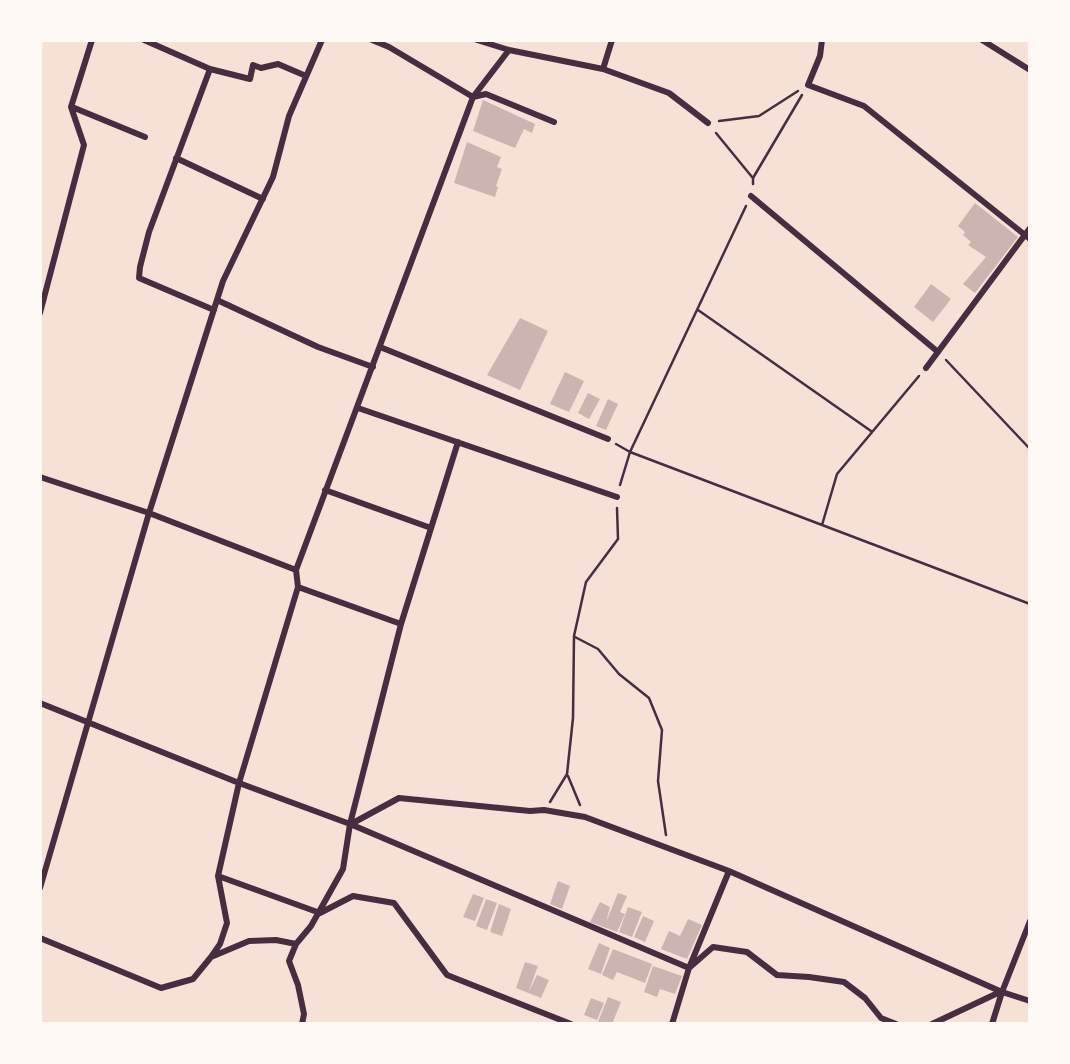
<!DOCTYPE html>
<html>
<head>
<meta charset="utf-8">
<style>
	body { margin:0 }
	#map { position:relative; width:1070px; height:1064px; overflow:hidden; background:#f7e1d7; font-family:Karla,sans-serif }
	canvas { display:block }
	.frame { position:absolute; inset:0; border:42px solid #fffaf5; pointer-events:none }
</style>
</head>
<body>
<div id="map">
<canvas width="1070" height="1064"></canvas>
<div class="frame"></div>
</div>
<script>
const context = document.querySelector('canvas').getContext('2d');
context.lineJoin = 'round';
function fillPath(path, color) { context.fillStyle = color; context.fill(path, 'evenodd'); }
const shape = rows => new Path2D(rows.map(r => 'M' + r).join(''));
function strokePath(path, color, width, dash) { context.strokeStyle = color; context.lineWidth = width; context.lineCap = dash ? 'butt' : 'round'; context.setLineDash(dash || []); context.stroke(path); }
const building = shape([
	[483,100,535,124,532,133,524,129,515,148,473,131],
	[467,142,501,157,497,167,502,169,496,186,498,187,495,197,454,183],
	[975,203,1018,237,975,293,963,284,986,257,968,245,971,242,963,235,965,232,958,226],
	[931,284,951,299,933,322,914,307],
	[520,318,548,331,520,390,487,375],
	[565,372,584,381,569,412,550,404],
	[588,393,600,399,589,419,578,413],
	[608,399,618,404,606,430,596,426],
	[558,881,570,886,562,909,550,904],
	[618,893,627,896,620,912,625,914,617,932,590,922,600,902,610,907,606,922],
	[473,894,484,898,475,921,463,917],
	[486,899,497,903,487,930,476,926],
	[499,904,511,909,502,936,490,932],
	[628,907,642,912,632,937,619,932],
	[643,916,654,921,645,942,634,937],
	[688,919,702,925,687,959,661,949,669,931,680,936],
	[599,943,610,948,601,974,588,969],
	[613,949,652,964,645,983,617,972,613,980,602,975],
	[525,962,538,966,528,993,537,975,549,980,541,998,516,988],
	[653,966,682,976,675,994,660,989,657,997,644,992],
	[608,997,621,1002,612,1024,598,1022],
	[591,998,604,1003,597,1020,584,1015]
]);
const path = shape([
	[719,121,759,116,798,91],
	[716,133,752,177],
	[753,184,753,178,802,95],
	[698,310,871,431],
	[946,360,1030,449],
	[616,444,630,452,1030,604],
	[620,485,630,452,746,206],
	[822,525,837,474,919,376],
	[575,637,598,649,619,674,649,698,662,730,658,781,666,835],
	[568,776,580,805],
	[550,802,567,774,573,718,574,636,586,582,618,539,617,508]
]);
const minor = shape([
	[144,40,210,69,250,79,253,65,261,68,278,64,306,76],
	[372,40,389,47,473,97,486,94,554,122],
	[477,40,509,50,603,69,669,93,708,123],
	[822,40,820,56,808,85,864,106,1030,239],
	[982,40,1030,70],
	[210,69,149,232,140,267,139,278,214,310],
	[603,69,612,40],
	[72,107,145,137],
	[176,158,263,199],
	[751,196,938,352],
	[217,300,318,347,373,367],
	[40,313,84,145,71,107,92,40],
	[380,347,608,439],
	[926,368,1030,228],
	[358,408,617,497],
	[40,477,149,513,296,570],
	[325,490,431,528],
	[298,587,401,624],
	[40,703,239,783,350,824,689,968,713,947,747,952,777,975,809,977,844,982,865,998,881,1018,896,1024],
	[351,824,399,798,530,811,544,810,585,817,729,871,1002,992,1030,1001],
	[218,876,320,913,353,896,394,903,447,975,571,1024],
	[40,888,149,513,223,281,273,177,289,116,322,40],
	[40,938,161,988,193,979,211,957,249,941,276,940,296,944],
	[211,957,220,944,227,923,218,876,239,783,298,587,296,570,473,97,509,50],
	[302,1024,304,1014,298,985,289,961,296,944,311,926,343,869,350,824,401,624,458,442],
	[672,1024,689,968,729,871],
	[932,1024,1000,992],
	[992,1024,1002,992,1030,921]
]);
fillPath(building, '#ccb4b1');
strokePath(path, '#4a2c40', 2.5);
strokePath(minor, '#4a2c40', 6);
</script>
</body>
</html>
